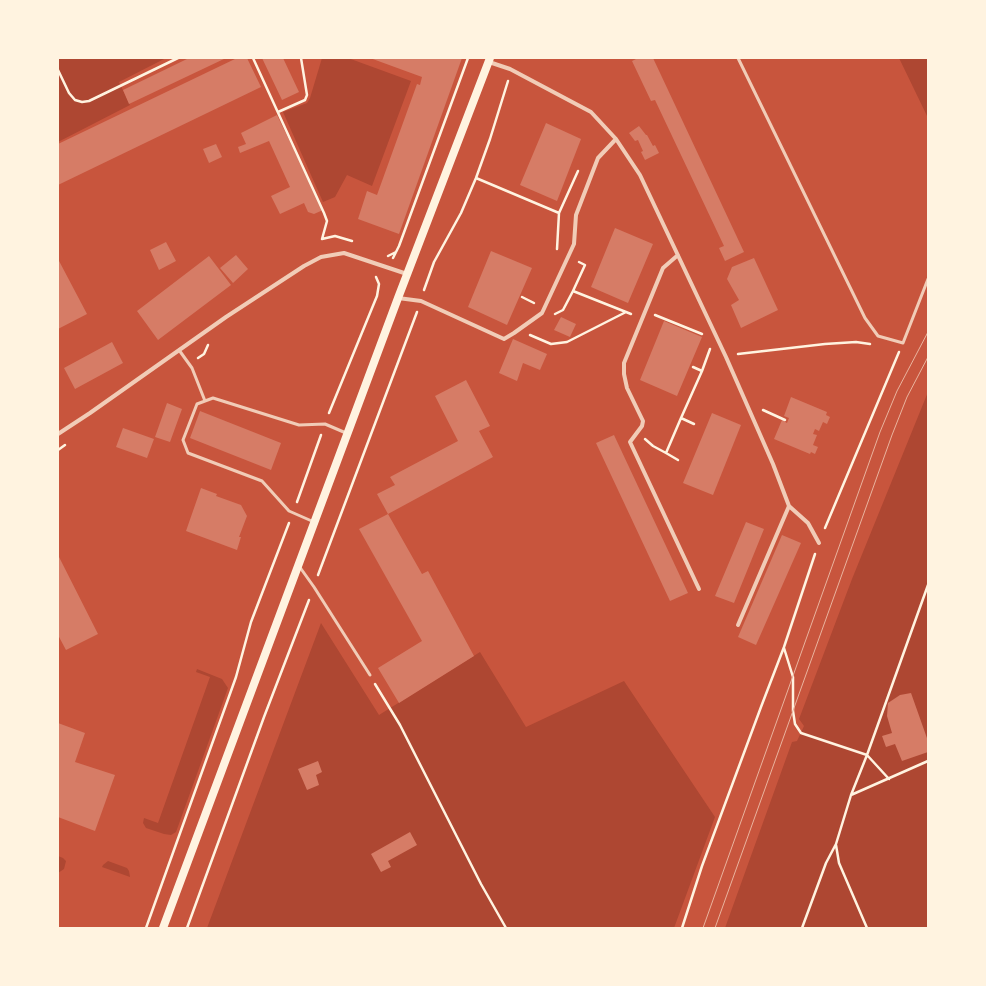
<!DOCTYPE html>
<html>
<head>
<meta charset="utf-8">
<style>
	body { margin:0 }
	#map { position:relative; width:986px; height:986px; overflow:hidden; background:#c8553d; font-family:Spectral,serif }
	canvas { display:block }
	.frame { position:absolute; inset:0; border:59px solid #fff3e0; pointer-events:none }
</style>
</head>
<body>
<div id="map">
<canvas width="986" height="986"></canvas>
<div class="frame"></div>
</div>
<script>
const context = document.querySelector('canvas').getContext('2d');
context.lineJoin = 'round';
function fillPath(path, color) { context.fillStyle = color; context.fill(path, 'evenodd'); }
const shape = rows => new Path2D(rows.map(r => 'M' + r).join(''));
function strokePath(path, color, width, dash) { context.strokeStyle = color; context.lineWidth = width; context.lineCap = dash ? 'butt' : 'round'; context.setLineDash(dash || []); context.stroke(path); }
const green = shape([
	[58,58,166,58,119,82,130,105,58,142],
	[322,58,348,58,411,81,372,186,347,175,335,197,323,202,283,112,307,103,310,98],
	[899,58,928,58,928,118],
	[928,392,928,928,725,928,792,742,797,741,804,726,799,719,852,579],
	[321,623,379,715,480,652,526,727,624,681,715,817,674,928,207,928],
	[197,669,222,679,228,688,176,832,171,835,164,834,146,828,143,823,144,818,158,823,210,677,196,672],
	[58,856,63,858,66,861,64,869,58,873],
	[108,861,127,868,129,871,130,877,102,867,103,865]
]);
const building = shape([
	[189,58,226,58,129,104,123,90],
	[237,58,247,58,261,87,58,185,58,144],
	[262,58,283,58,299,92,282,100],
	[370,58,462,58,399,234,358,219,367,191,377,195,417,84,420,85,422,77],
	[638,58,653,58,744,252,725,261,719,248,724,246,655,100,651,101,632,61],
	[277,115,323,210,314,214,308,212,304,203,280,214,271,196,290,187,269,141,240,153,238,147,246,144,241,133],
	[546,123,581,139,557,201,520,185],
	[639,126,646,135,647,135,653,146,655,145,659,153,645,160,641,152,643,151,638,140,635,141,629,133],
	[216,144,222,157,209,163,203,149],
	[615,228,653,244,628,303,591,287],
	[166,242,176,261,159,270,150,250],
	[491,251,532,268,507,325,468,307],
	[236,255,248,269,233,283,220,268],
	[209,256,231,285,158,340,137,311],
	[754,258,778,310,741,328,731,305,739,300,727,279,732,267],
	[58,259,87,314,58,329],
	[561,317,576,324,570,337,554,330],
	[664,321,702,337,677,396,640,380],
	[513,339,547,354,540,370,523,363,517,381,499,373],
	[112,342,123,363,75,389,64,368],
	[466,380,490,426,479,431,493,457,388,514,377,494,395,485,390,477,458,441,435,396],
	[791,397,827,412,826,415,830,417,827,424,823,422,819,431,815,429,813,434,817,435,813,445,818,447,815,454,811,452,810,454,774,439,782,420,787,423,789,418,784,416],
	[167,403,182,409,170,442,155,437],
	[200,411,281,443,271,470,190,438],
	[712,413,741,425,713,495,683,483],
	[123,428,154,439,147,458,116,447],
	[614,435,688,593,670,601,596,443],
	[201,488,217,494,216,496,241,505,247,516,239,537,241,537,237,550,186,531],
	[388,514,422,574,428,571,474,656,399,703,378,668,422,641,359,529],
	[746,522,764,529,734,603,715,596],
	[782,535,801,543,756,645,738,637],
	[58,555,98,634,66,650,58,635],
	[911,693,928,741,928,752,902,761,895,744,886,747,882,736,892,733,887,716,888,703,900,695],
	[58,723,85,733,75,762,115,775,95,831,58,817],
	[318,761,322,772,316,775,319,785,307,790,298,769],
	[410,832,417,845,388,861,391,867,381,872,371,854]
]);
const path = shape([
	[253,58,324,213,327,221,322,239,335,236,352,241],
	[58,70,69,93,75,100,82,102,89,101,178,58],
	[278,112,305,100,307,95,301,58],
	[476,178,559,213,578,171],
	[557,249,559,213],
	[388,256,396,252],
	[393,258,399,246,468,58],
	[424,290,434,262,461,213,476,178,490,139,508,81],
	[573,291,585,265,579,262],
	[522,297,534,303],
	[555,314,563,310,573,291,626,312],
	[655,315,702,334],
	[530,335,551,344,567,342,626,312,631,314],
	[738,354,825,344,856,342,870,344],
	[198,358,204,354,208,345],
	[702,371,710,349],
	[763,410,785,420],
	[329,413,377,296,379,284,376,277],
	[681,418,702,371,693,367],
	[645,439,653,446,666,453],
	[58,450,65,445],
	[678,460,666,453,681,418,694,424],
	[297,502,321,435],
	[825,528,899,352],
	[318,575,417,312],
	[784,648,793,677,793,711,795,724,801,733,867,755,889,779],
	[375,684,400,725,481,884,506,928],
	[851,795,867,755,928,585],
	[836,845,839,863,867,928],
	[146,928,236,677,251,622,289,523],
	[187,928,264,717,309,600],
	[682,928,702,866,761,707,784,647,815,554],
	[802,928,826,863,836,844,851,795,928,761]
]);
const service = shape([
	[738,58,865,318,878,336,903,343,928,279],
	[179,350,192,368,205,401],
	[314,522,289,511,262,481,188,453,183,440,197,404,213,398,299,425,325,424,346,433],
	[299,566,314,587,370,675]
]);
const minor = shape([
	[489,62,510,69,591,112,616,139,640,175,726,357,773,464,789,506,808,523,819,543],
	[678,255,663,268,624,363,624,374,627,388,643,421,642,426,630,442,699,589],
	[398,298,421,301,504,339,514,333,542,313,574,244,576,215,598,158,616,139],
	[58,434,90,413,226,317,304,266,321,257,344,253,407,274],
	[738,625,789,506]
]);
const secondary = shape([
	[163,928,398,298,490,58]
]);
const tram = shape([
	[703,928,880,432,897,391,928,332],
	[715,928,892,435,907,397,928,357]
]);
fillPath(green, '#ae4732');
fillPath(building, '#d67c66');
strokePath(path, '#fff3e0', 2.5);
strokePath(service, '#f1ccb7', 3);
strokePath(minor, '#f1ccb7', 4);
strokePath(secondary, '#fff3e0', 8);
strokePath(tram, '#e9b49f', 1);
</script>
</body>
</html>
